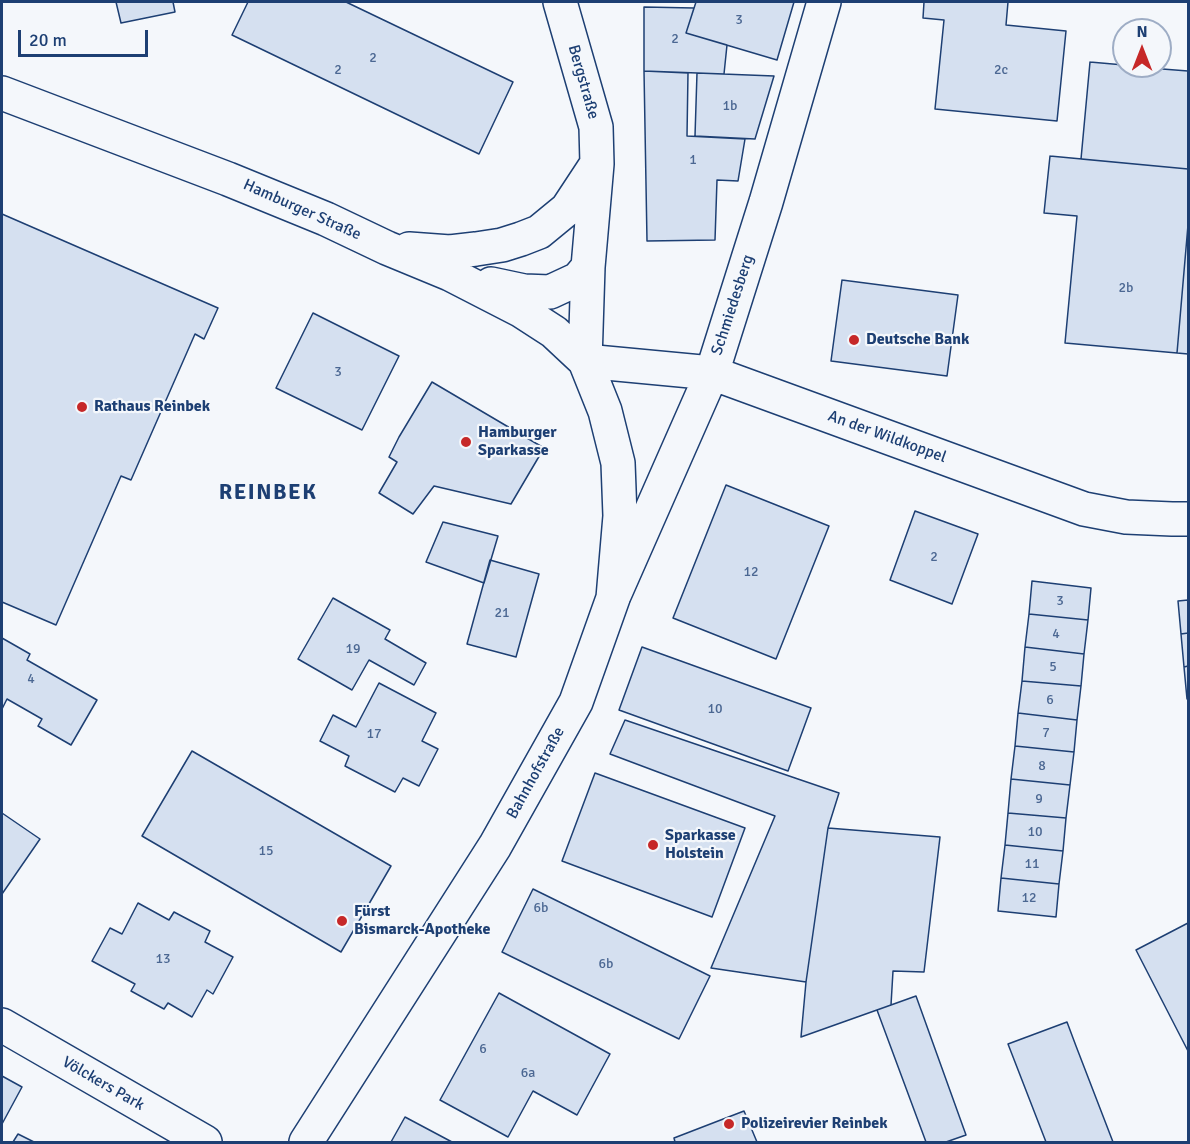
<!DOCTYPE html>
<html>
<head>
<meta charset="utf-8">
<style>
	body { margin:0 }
	#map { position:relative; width:1190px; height:1144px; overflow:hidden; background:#f4f7fb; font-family:Signika,sans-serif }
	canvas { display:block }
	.frame { position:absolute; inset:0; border:3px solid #1d3f73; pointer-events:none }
	.north { position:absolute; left:1112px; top:18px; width:60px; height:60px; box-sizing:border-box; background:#f4f7fb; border:2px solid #9eadc5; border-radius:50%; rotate:0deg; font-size:16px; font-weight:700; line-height:24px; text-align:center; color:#1d3f73 }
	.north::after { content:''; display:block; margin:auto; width:21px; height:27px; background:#c62828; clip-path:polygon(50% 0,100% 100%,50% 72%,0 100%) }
	.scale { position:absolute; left:18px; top:30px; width:130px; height:27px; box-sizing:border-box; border:3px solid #1d3f73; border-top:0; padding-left:8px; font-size:18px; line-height:21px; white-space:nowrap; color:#1d3f73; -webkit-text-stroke:4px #f4f7fb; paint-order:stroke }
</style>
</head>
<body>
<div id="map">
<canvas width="1190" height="1144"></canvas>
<div class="frame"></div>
<div class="north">N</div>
<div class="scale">20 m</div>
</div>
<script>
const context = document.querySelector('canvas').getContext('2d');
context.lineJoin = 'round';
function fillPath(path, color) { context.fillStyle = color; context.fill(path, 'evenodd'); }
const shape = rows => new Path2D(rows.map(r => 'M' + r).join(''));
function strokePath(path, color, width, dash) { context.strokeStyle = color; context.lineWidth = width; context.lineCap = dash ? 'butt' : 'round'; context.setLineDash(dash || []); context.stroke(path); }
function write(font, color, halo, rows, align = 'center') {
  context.font = font + ' Signika,sans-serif'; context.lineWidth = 4.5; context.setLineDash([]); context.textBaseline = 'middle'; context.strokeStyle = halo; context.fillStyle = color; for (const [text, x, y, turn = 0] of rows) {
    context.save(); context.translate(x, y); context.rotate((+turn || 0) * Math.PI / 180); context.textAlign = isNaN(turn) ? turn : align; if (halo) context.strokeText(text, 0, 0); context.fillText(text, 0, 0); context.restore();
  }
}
const building = shape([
	[116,2,173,2,175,12,121,23,116,2],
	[248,2,346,2,513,82,479,154,232,35,248,2],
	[696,2,794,2,777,60,686,33,696,2],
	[924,2,1008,2,1006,25,1066,31,1057,121,935,109,944,20,923,18,924,2],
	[644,7,694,8,686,33,727,45,724,74,644,71,644,7],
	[1090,62,1124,65,1124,66,1188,71,1188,169,1081,159,1090,62],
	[644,71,688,73,687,136,745,139,738,181,717,180,715,240,647,241,644,71],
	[697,73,774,76,755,139,695,136,697,73],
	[1050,156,1188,169,1188,225,1177,353,1065,343,1077,216,1044,213,1050,156],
	[2,214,218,308,204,339,195,334,131,480,121,476,56,625,2,602,2,214],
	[1188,225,1188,354,1177,353,1188,225],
	[842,280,958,295,947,376,831,361,842,280],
	[313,313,399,356,362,430,276,388,313,313],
	[432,382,544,448,511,504,434,486,413,514,379,493,397,462,389,457,399,437,432,382],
	[726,485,829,526,776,659,673,618,726,485],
	[915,511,978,534,952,604,890,580,915,511],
	[443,522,498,536,484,583,426,562,443,522],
	[490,560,539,574,516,657,467,644,490,560],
	[1032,581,1091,588,1088,620,1029,614,1032,581],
	[333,598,390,630,385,639,426,663,414,685,369,660,352,690,298,659,333,598],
	[1188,600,1188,633,1181,634,1178,601,1188,600],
	[1029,614,1088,620,1084,654,1025,647,1029,614],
	[1188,633,1188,666,1184,667,1181,634,1188,633],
	[2,638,30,654,27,660,97,700,71,745,38,726,42,719,7,699,2,709,2,638],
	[642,647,811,708,788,771,619,710,642,647],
	[1025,647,1084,654,1081,686,1022,681,1025,647],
	[1188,666,1188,699,1187,699,1184,667,1188,666],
	[1022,681,1081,686,1077,720,1018,713,1022,681],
	[379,683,436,713,422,741,438,749,419,786,403,778,395,792,345,766,349,756,320,741,333,715,356,727,379,683],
	[1018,713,1077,720,1074,752,1015,746,1018,713],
	[625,720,839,793,828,828,806,982,711,968,775,816,610,754,625,720],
	[1015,746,1074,752,1070,785,1011,779,1015,746],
	[192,751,391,866,341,952,142,836,192,751],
	[595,773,745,828,712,917,562,861,595,773],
	[1011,779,1070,785,1066,818,1008,813,1011,779],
	[2,813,40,839,2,894,2,813],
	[1008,813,1066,818,1063,851,1005,845,1008,813],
	[828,828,940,837,924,972,893,971,891,1005,801,1037,806,982,828,828],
	[1005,845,1063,851,1059,884,1001,878,1005,845],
	[1001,878,1059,884,1056,917,998,911,1001,878],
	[533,889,710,976,679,1039,502,952,533,889],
	[138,903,169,920,174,912,210,931,205,942,233,957,213,994,207,990,192,1017,168,1003,164,1009,131,991,135,984,92,961,110,928,122,934,138,903],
	[1188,923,1188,1051,1136,950,1188,923],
	[499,993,610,1054,577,1115,533,1091,508,1137,440,1100,499,993],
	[916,996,966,1135,946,1142,926,1142,877,1010,916,996],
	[1067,1022,1076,1046,1113,1142,1046,1142,1008,1044,1067,1022],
	[2,1076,22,1087,2,1124,2,1076],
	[744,1111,757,1142,675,1142,674,1138,744,1111],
	[405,1117,452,1142,391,1142,405,1117],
	[18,1134,34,1142,13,1142,18,1134]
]);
const minor = shape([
	[585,361,712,373,1084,509,1126,517,1172,519,1188,519],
	[615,593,712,373,766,202,824,2],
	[2,1025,205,1142]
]);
const major = shape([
	[2,93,228,179,326,219,387,248,450,274,520,310,554,332,585,361],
	[409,249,450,252,476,249,502,245,521,239,539,232,567,209,594,168],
	[491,284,524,291,550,292,578,279,588,267],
	[306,1142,495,846,576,702,613,598,620,516,618,463,605,411,585,361,588,267,597,164,596,127,560,2]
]);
const markers = [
	[854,340,6,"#c62828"],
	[82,407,6,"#c62828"],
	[466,442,6,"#c62828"],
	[653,845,6,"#c62828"],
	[342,921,6,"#c62828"],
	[729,1124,6,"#c62828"]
];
const numberNames = [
	["3",739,20],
	["2",675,39],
	["2",373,58],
	["2",338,70],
	["2c",1001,70],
	["1b",730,106],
	["1",693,160],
	["2b",1126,288],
	["3",338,372],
	["2",934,557],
	["12",751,572],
	["3",1060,601],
	["21",502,613],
	["4",1056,634],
	["19",353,649],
	["5",1053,667],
	["4",31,679],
	["6",1050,700],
	["10",715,709],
	["7",1046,733],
	["17",374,734],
	["8",1042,766],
	["9",1039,799],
	["10",1035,832],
	["15",266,851],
	["11",1032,864],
	["12",1029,898],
	["6b",541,908],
	["13",163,959],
	["6b",606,964],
	["6",483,1049],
	["6a",528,1073]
];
const streetNames = [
	["Bergstraße",583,82,74],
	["Hamburger Straße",302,210,24],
	["Schmiedesberg",733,305,-72],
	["An der Wildkoppel",887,437,20],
	["Bahnhofstraße",536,773,-61],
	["Völckers Park",103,1084,30]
];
const poiNames = [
	["Deutsche Bank",866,340],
	["Rathaus Reinbek",94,407],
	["Hamburger",478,433],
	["Sparkasse",478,451],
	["Sparkasse",665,836],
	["Holstein",665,854],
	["Fürst",354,912],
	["Bismarck-Apotheke",354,930],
	["Polizeirevier Reinbek",741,1124]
];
const districtNames = [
	["REINBEK",268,493]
];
fillPath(building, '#d5e0f0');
strokePath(building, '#1d3f73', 1.5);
strokePath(minor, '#1d3f73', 36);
strokePath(major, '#1d3f73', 36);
strokePath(minor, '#f4f7fb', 33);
strokePath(major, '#f4f7fb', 33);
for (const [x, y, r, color] of markers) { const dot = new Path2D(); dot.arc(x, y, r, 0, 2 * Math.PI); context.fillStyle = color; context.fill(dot); strokePath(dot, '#f4f7fb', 2); }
write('14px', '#4b6792', null, numberNames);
write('16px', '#1d3f73', '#f4f7fb', streetNames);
write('bold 16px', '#1d3f73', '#f4f7fb', poiNames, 'left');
context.letterSpacing = '1.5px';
write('bold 22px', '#1d3f73', '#f4f7fb', districtNames);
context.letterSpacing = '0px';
</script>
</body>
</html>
